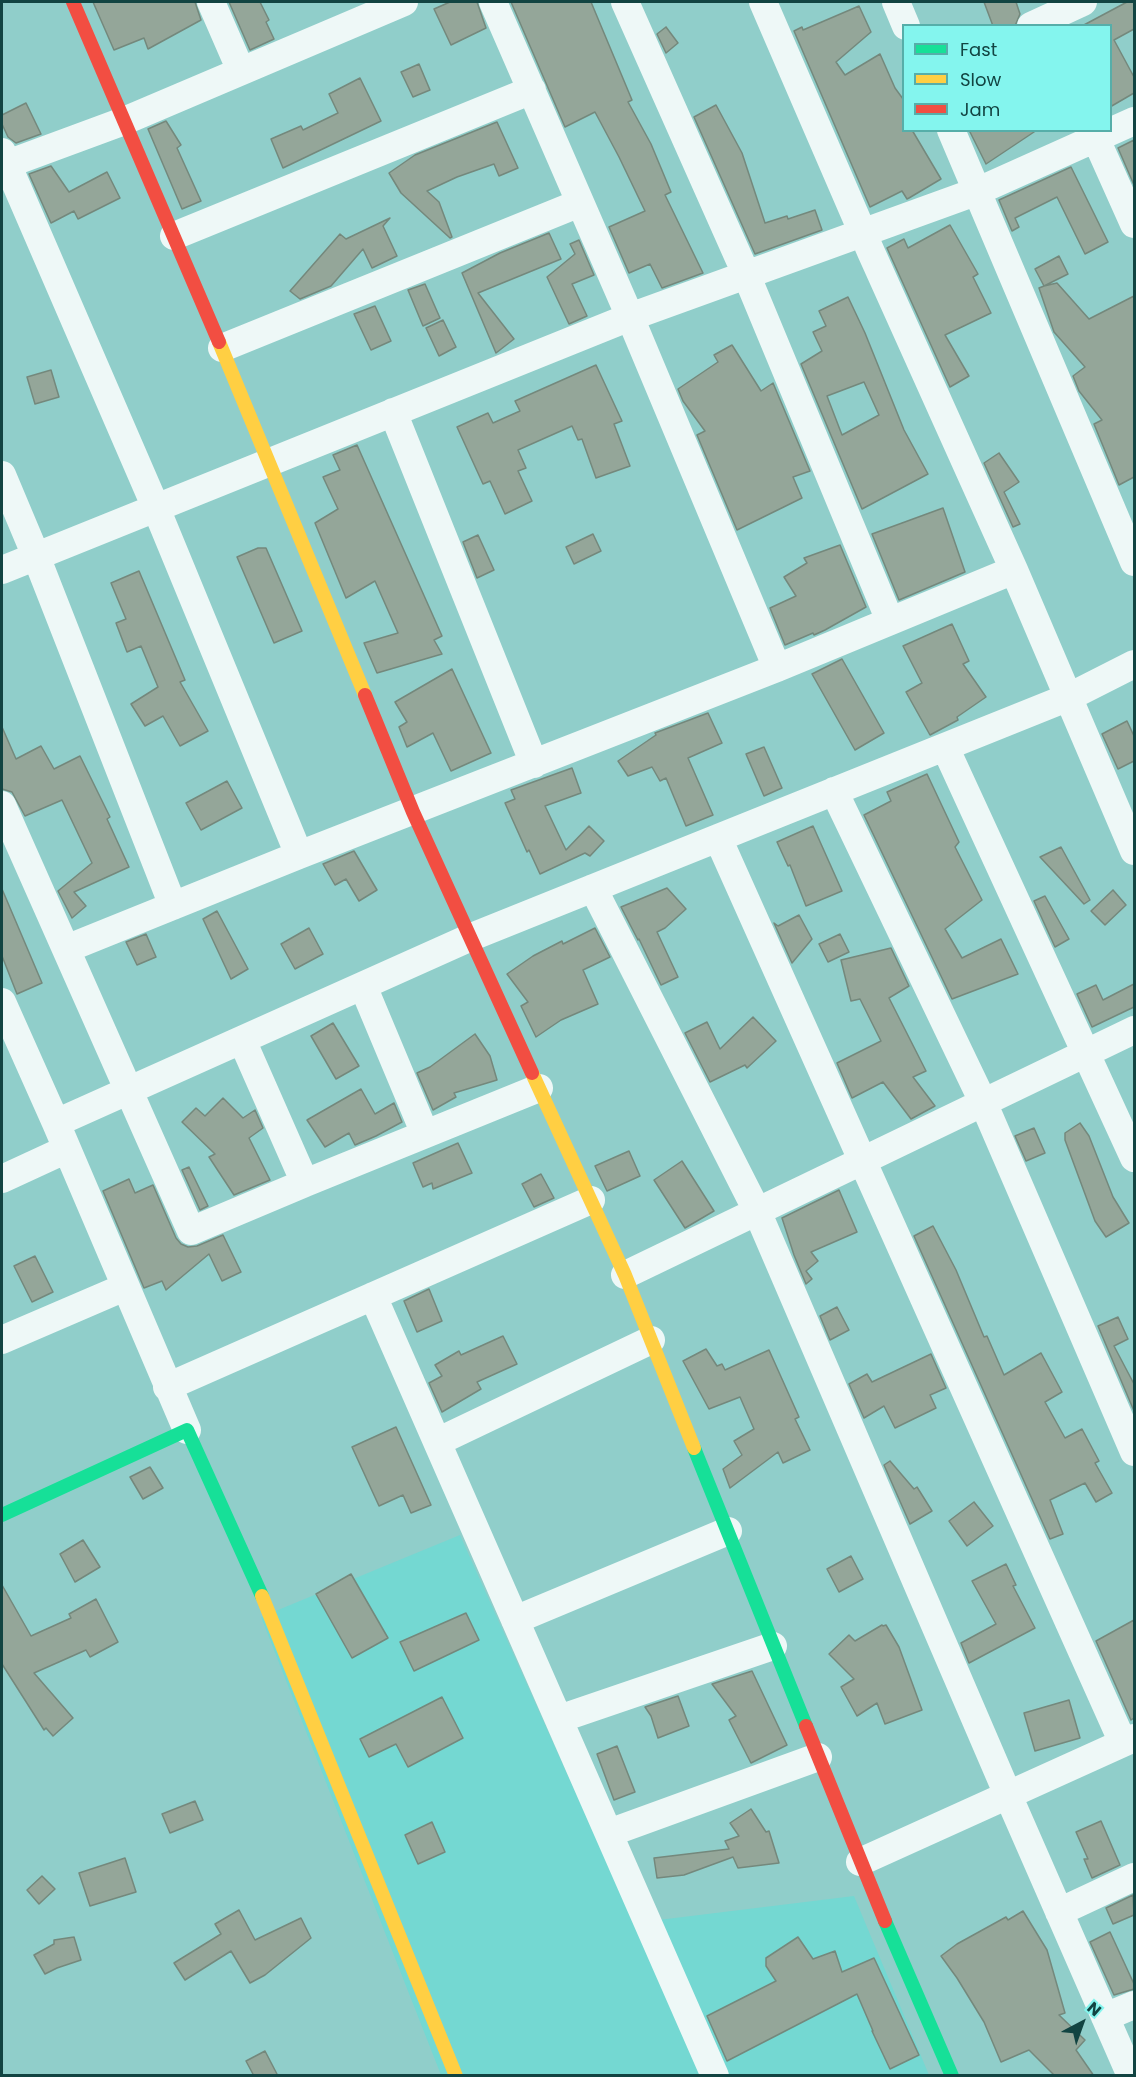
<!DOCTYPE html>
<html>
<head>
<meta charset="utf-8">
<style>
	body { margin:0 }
	#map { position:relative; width:1136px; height:2077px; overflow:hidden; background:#90ceca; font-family:Poppins,sans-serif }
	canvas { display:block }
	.frame { position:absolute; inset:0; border:3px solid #124442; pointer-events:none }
	.legend { position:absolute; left:902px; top:24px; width:210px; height:108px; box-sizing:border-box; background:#84f5ee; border:2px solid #56aea9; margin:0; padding:8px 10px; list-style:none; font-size:18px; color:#124442 }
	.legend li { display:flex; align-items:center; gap:12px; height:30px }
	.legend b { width:30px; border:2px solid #56aea9 }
	.north { position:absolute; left:1052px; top:1993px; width:60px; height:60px; -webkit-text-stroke:4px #84f5ee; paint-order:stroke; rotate:41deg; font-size:16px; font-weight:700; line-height:24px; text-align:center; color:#124442 }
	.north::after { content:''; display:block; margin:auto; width:21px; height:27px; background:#124442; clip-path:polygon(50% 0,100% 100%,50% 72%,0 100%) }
</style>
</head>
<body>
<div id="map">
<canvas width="1136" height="2077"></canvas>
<div class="frame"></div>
<ul class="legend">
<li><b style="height:8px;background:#16e098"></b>Fast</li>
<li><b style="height:8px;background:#ffcf43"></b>Slow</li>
<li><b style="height:8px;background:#f24e42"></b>Jam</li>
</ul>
<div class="north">N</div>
</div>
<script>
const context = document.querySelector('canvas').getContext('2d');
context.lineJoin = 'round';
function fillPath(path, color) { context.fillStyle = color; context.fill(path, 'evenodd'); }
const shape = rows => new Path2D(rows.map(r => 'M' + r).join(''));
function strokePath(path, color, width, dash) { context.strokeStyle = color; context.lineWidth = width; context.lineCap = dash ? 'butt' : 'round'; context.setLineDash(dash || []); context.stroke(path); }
const built = shape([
	[460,1535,634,1923,854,1896,929,2075,441,2075,261,1617]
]);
const building = shape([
	[93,2,195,2,201,20,148,49,144,38,114,50,93,2],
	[229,2,260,2,269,20,266,22,274,39,250,50,229,2],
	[450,2,477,2,486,28,451,45,434,9,450,2],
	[511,2,591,2,632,100,628,102,651,144,671,192,665,195,703,273,662,288,650,264,629,273,609,227,645,211,619,157,595,112,565,127,511,2],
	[984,2,1016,2,1020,14,1015,26,993,26,984,2],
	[1127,2,1134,2,1134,29,1114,40,1134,77,1134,93,1110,107,1110,26,1082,26,1127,2],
	[859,6,871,32,836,62,845,75,880,54,895,88,903,99,903,130,912,130,941,179,909,198,907,199,902,191,870,207,794,31,802,27,803,30,859,6],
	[666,27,678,43,666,53,657,34,666,27],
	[419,64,430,90,413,97,401,72,419,64],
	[360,78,381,121,283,168,271,139,301,126,303,130,338,113,329,94,360,78],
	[26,103,41,134,16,143,8,137,2,124,2,115,26,103],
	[716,105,742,153,765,223,787,216,788,219,815,210,822,230,755,254,694,117,716,105],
	[166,121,181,145,177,148,201,201,182,209,148,129,166,121],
	[497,122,518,168,499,176,494,164,457,177,427,191,439,202,452,237,450,238,401,193,389,173,415,155,497,122],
	[969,130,1037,130,986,164,969,130],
	[1134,140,1134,185,1118,148,1134,140],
	[51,166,69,192,107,172,120,198,78,219,74,211,51,223,29,174,51,166],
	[1071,167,1108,242,1085,254,1057,197,1015,218,1019,227,1012,231,999,200,1071,167],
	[390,218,383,226,397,256,372,268,363,249,331,286,300,299,290,291,340,234,346,239,390,218],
	[950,225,978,274,973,277,991,313,945,335,969,376,950,387,887,248,904,239,908,248,950,225],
	[549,233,561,259,478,293,514,339,496,353,462,273,500,253,549,233],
	[579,240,594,275,572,284,587,316,569,324,547,277,575,254,570,244,579,240],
	[1059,256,1068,274,1044,286,1057,283,1089,319,1134,296,1134,477,1119,485,1094,424,1102,420,1079,391,1073,376,1085,367,1054,332,1039,288,1044,286,1035,269,1059,256],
	[425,284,440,318,423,326,408,290,425,284],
	[848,297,865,333,904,430,928,474,862,509,801,364,822,351,813,332,826,326,819,311,848,297],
	[864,382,879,415,842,435,827,396,864,382],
	[375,306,391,341,371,350,354,314,375,306],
	[443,320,456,347,439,356,426,328,443,320],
	[732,345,761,391,773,383,810,471,793,477,802,498,737,530,697,435,705,431,683,401,678,389,718,362,714,355,732,345],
	[596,365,622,421,614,424,630,466,596,478,582,439,578,440,572,426,518,450,526,468,518,471,532,501,505,514,490,481,483,484,457,427,488,413,493,423,520,411,515,401,596,365],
	[51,370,59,397,35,404,27,377,51,370],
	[357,445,442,636,434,640,442,654,377,673,364,643,398,633,375,581,346,598,315,523,338,509,323,477,340,470,333,455,357,445],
	[999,453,1019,482,1004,492,1020,524,1013,527,984,463,999,453],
	[943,508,965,572,899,600,872,534,943,508],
	[593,534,601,551,574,564,566,547,593,534],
	[478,535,494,570,477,578,463,542,478,535],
	[840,545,866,607,825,630,814,635,813,633,785,645,770,608,796,596,784,577,807,563,804,558,840,545],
	[258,548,266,548,302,631,274,643,237,557,258,548],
	[139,571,185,680,180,682,208,731,180,746,163,716,145,726,131,704,158,687,141,646,127,652,116,623,126,619,111,583,139,571],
	[952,624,969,661,963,664,986,697,957,717,958,720,930,735,906,692,922,683,903,646,952,624],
	[842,659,884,733,855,750,812,674,842,659],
	[452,669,491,753,451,771,433,733,407,747,399,727,407,722,395,702,452,669],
	[708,713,722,743,688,758,713,815,686,826,666,778,660,781,652,767,628,776,618,761,656,735,655,733,708,713],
	[1127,721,1134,736,1134,761,1118,769,1102,734,1127,721],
	[2,727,16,759,41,746,54,769,80,756,110,817,107,819,129,867,74,892,86,906,72,918,58,891,92,863,62,800,25,816,12,792,2,789,2,727],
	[764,747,782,788,764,796,746,754,764,747],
	[572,768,581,793,545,806,566,850,589,826,604,841,590,856,585,853,540,874,529,850,527,852,505,803,515,799,511,790,572,768],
	[927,774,959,842,955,847,982,900,945,929,962,958,1001,939,1018,974,952,999,864,815,891,801,887,792,927,774],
	[227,781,242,808,201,830,186,803,227,781],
	[813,826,842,891,806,906,790,865,788,866,777,842,813,826],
	[1061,847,1090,900,1084,904,1040,857,1061,847],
	[354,851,377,890,359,901,346,879,335,885,323,864,354,851],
	[667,888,686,909,665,928,657,932,678,977,661,985,639,939,638,940,621,907,667,888],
	[2,889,42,983,17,994,2,956,2,889],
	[1113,890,1126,905,1105,925,1091,911,1113,890],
	[1045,896,1069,939,1055,947,1034,901,1045,896],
	[217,911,248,969,231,979,203,919,217,911],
	[799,915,812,939,792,963,774,923,778,926,799,915],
	[309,928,323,954,295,969,281,944,309,928],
	[595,928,610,957,583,970,598,1004,561,1020,536,1037,521,1006,528,1002,507,974,533,956,562,941,563,944,595,928],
	[146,934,156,957,137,965,126,942,146,934],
	[840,934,849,952,828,962,819,944,840,934],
	[891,948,909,986,889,998,926,1071,913,1077,935,1106,911,1119,883,1082,852,1098,837,1063,881,1041,860,999,851,1001,841,960,891,948],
	[1134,984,1134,1007,1092,1027,1077,994,1096,985,1103,1000,1134,984],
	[753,1017,776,1041,747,1068,745,1065,710,1082,685,1033,707,1022,720,1049,753,1017],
	[333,1023,359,1066,336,1079,311,1036,333,1023],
	[475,1034,490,1056,497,1080,454,1093,456,1097,433,1110,417,1073,430,1067,475,1034],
	[361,1089,375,1114,394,1103,402,1122,376,1136,355,1145,349,1133,325,1147,307,1120,361,1089],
	[223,1098,243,1118,255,1110,263,1128,249,1138,270,1180,234,1195,209,1157,215,1154,182,1122,196,1108,205,1116,223,1098],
	[1080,1123,1089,1136,1113,1197,1129,1223,1106,1237,1095,1221,1065,1140,1065,1133,1080,1123],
	[1034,1128,1045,1153,1026,1161,1015,1136,1034,1128],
	[458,1143,472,1173,433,1189,432,1183,423,1187,413,1163,458,1143],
	[629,1151,640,1176,607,1191,595,1166,629,1151],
	[682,1161,714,1211,685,1228,654,1180,682,1161],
	[189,1167,208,1206,200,1210,182,1170,189,1167],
	[541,1174,554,1198,534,1207,522,1184,541,1174],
	[129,1179,135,1193,153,1185,176,1238,181,1244,188,1247,197,1246,223,1235,241,1272,222,1281,209,1254,166,1290,162,1281,144,1288,103,1191,129,1179],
	[839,1190,857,1232,811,1252,818,1261,806,1271,812,1279,806,1284,794,1255,782,1218,839,1190],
	[933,1226,956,1270,984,1337,987,1336,1004,1375,1041,1353,1062,1392,1045,1402,1065,1438,1082,1429,1099,1461,1095,1463,1112,1493,1096,1502,1085,1483,1050,1500,1063,1534,1050,1539,914,1236,933,1226],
	[35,1256,53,1292,32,1302,14,1266,35,1256],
	[429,1289,442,1321,417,1332,404,1301,429,1289],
	[837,1307,849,1330,830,1340,820,1316,837,1307],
	[1118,1317,1128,1339,1114,1346,1134,1384,1134,1411,1098,1326,1118,1317],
	[503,1336,517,1364,477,1382,481,1389,442,1412,429,1383,442,1376,435,1365,459,1351,461,1355,503,1336],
	[706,1349,717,1366,722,1364,725,1370,769,1350,799,1417,795,1419,810,1450,783,1463,778,1452,730,1488,723,1469,742,1455,734,1441,754,1429,740,1397,709,1409,683,1361,706,1349],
	[931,1354,946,1388,930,1395,936,1408,895,1428,884,1406,864,1418,849,1384,867,1374,872,1382,931,1354],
	[396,1427,431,1505,411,1513,403,1495,379,1506,352,1447,396,1427],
	[890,1461,914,1489,917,1487,932,1511,910,1524,884,1465,890,1461],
	[150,1467,163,1488,143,1499,130,1477,150,1467],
	[974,1502,993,1526,967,1546,949,1521,974,1502],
	[83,1540,100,1567,75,1582,60,1554,83,1540],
	[851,1556,863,1579,839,1592,827,1569,851,1556],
	[1006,1564,1016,1585,1013,1586,1035,1628,969,1663,961,1643,996,1624,972,1581,1006,1564],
	[351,1574,388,1638,352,1658,316,1594,351,1574],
	[2,1585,31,1636,71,1618,69,1614,96,1599,118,1642,90,1657,86,1650,34,1673,73,1718,53,1736,46,1728,44,1730,2,1664,2,1585],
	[466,1613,479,1640,414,1671,400,1642,466,1613],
	[1134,1620,1134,1718,1131,1720,1096,1641,1134,1620],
	[882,1625,883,1626,886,1625,899,1647,922,1710,885,1724,877,1703,857,1716,841,1687,854,1679,829,1654,849,1635,855,1641,882,1625],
	[752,1671,787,1745,751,1763,729,1720,736,1716,712,1684,752,1671],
	[678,1696,689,1726,658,1738,651,1716,645,1707,678,1696],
	[442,1697,463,1738,408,1767,396,1744,369,1757,360,1739,442,1697],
	[1069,1700,1080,1738,1035,1751,1024,1713,1069,1700],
	[617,1746,635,1792,614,1800,597,1754,617,1746],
	[195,1801,203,1820,170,1833,162,1814,195,1801],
	[751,1809,766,1832,769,1831,779,1863,738,1868,733,1857,684,1875,657,1878,654,1858,729,1849,725,1841,739,1836,730,1823,751,1809],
	[1101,1821,1120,1865,1092,1878,1084,1859,1088,1859,1076,1832,1101,1821],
	[432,1822,445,1852,418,1864,405,1835,432,1822],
	[125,1858,136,1892,90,1906,79,1873,125,1858],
	[42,1876,55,1889,39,1904,27,1890,42,1876],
	[1133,1895,1134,1915,1113,1924,1106,1908,1133,1895],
	[239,1910,255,1940,301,1918,311,1938,265,1975,250,1983,231,1951,185,1980,174,1963,221,1934,215,1924,239,1910],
	[1023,1911,1047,1950,1065,2013,1059,2015,1085,2040,1076,2050,1094,2076,1055,2076,1029,2050,1001,2062,984,2022,957,1978,941,1956,957,1944,1006,1917,1008,1920,1023,1911],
	[1110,1932,1134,1984,1134,1989,1114,1995,1090,1942,1110,1932],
	[74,1937,81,1960,57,1968,45,1974,34,1955,54,1944,54,1940,74,1937],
	[798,1937,813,1959,835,1951,842,1972,874,1958,919,2055,890,2069,872,2031,873,2031,857,1994,727,2061,707,2016,776,1981,766,1966,766,1958,798,1937],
	[265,2051,278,2076,254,2076,246,2061,265,2051]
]);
const street = shape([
	[211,2,241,71],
	[493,2,630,317,777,668],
	[625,2,746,274,890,621],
	[763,2,871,252,1014,570,1134,851],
	[896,2,906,26],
	[1031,26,1083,2],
	[951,130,1134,562],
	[1096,139,1134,224],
	[2,152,156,508,299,855],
	[2,166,124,121,404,2],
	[174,236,532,90],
	[222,348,580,203],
	[393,412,534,764],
	[2,475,36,556,173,906],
	[2,570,630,317,978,191,1134,121],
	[945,747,1134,1158],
	[834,791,983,1102,1134,1452],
	[2,805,191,1231,305,1183],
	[718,838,1123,1743],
	[593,888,757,1211,1008,1795,1131,2076],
	[66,949,299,855,777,668,1014,570],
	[363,986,425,1134],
	[2,1002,56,1123,187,1430],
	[242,1040,305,1183,539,1088],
	[56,1123,469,938,1069,697,1134,664],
	[2,1179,67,1149],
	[625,1275,1134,1030],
	[373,1296,715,2076],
	[2,1340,125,1287],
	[167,1387,591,1200],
	[437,1442,651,1340],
	[515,1620,728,1531],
	[559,1719,773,1646],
	[609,1833,818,1757],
	[860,1862,1134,1738],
	[1059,1912,1134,1877],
	[1105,2017,1134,2005]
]);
const fast = shape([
	[694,1448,806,1726],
	[2,1515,187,1430,262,1596],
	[885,1921,952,2076]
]);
const slow = shape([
	[219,342,365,695],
	[532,1073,625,1275,694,1448],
	[262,1596,456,2076]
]);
const jam = shape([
	[73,2,219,342],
	[365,695,413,812,532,1073],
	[806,1726,885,1921]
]);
fillPath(built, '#74d8d2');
fillPath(building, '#94a699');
strokePath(building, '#74887c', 1.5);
strokePath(street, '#eef8f7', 28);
strokePath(fast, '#16e098', 14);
strokePath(slow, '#ffcf43', 14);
strokePath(jam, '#f24e42', 14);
</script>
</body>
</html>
